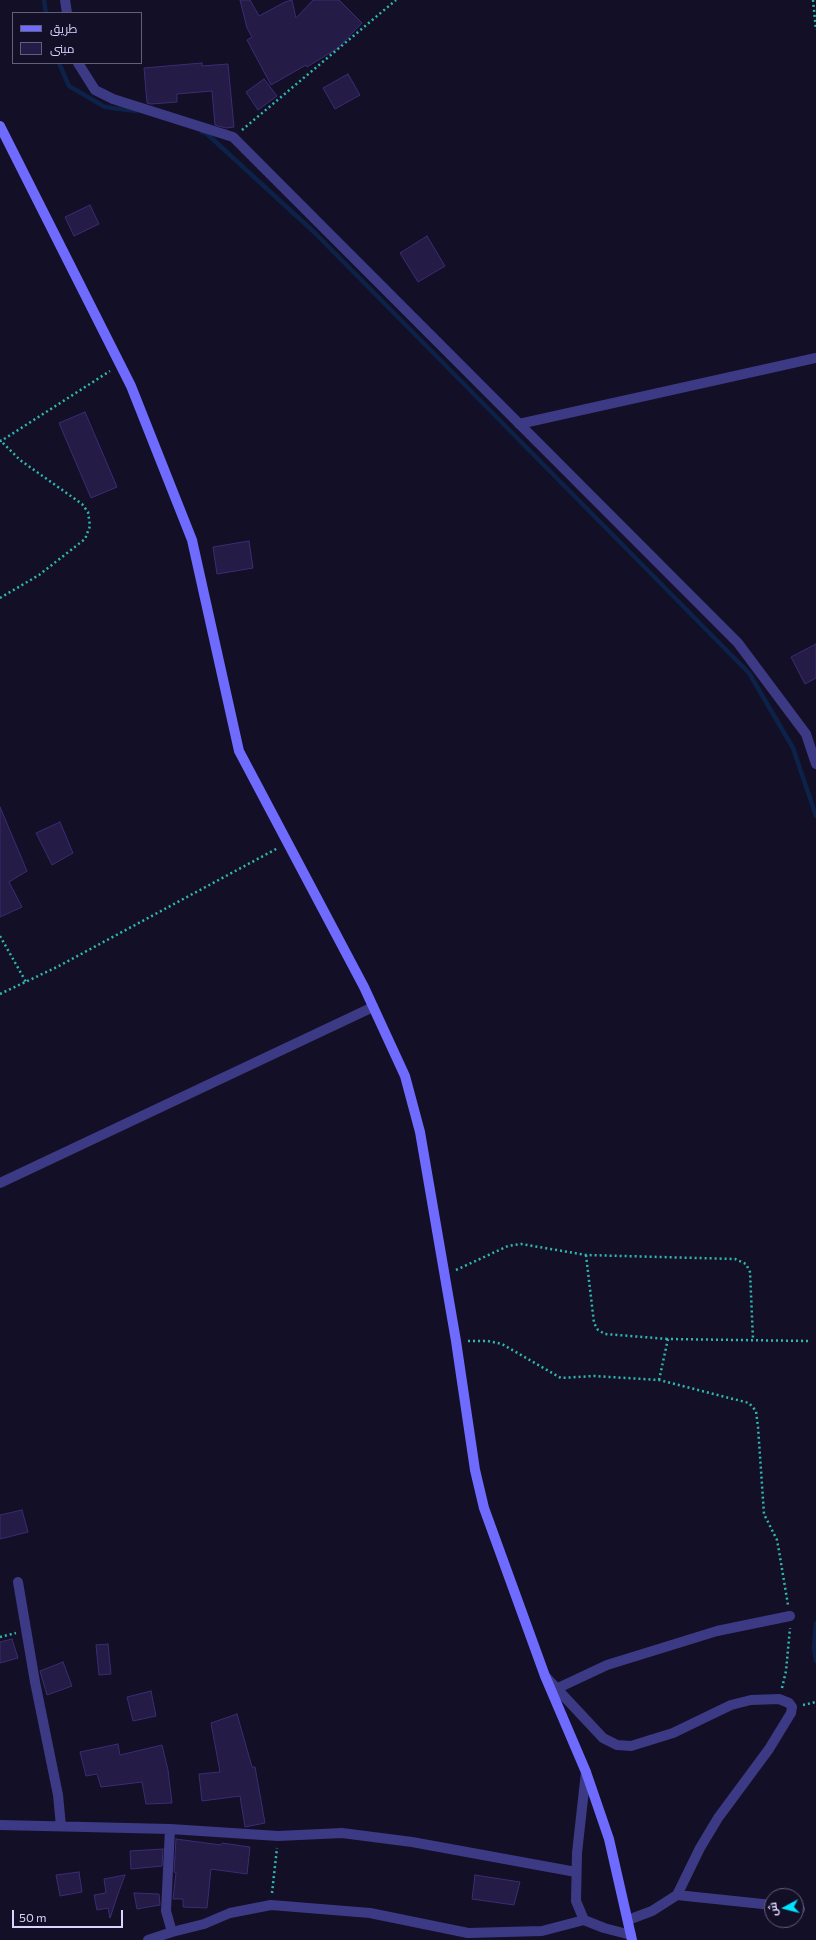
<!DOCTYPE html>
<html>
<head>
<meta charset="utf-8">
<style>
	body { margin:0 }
	#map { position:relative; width:816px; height:1940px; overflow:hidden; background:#130f26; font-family:Commissioner,Cairo,sans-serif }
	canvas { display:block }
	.legend { position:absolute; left:12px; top:12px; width:130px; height:52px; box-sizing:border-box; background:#130f26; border:1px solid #625e7d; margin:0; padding:5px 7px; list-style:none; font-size:12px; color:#d9d4ff }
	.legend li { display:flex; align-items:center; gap:8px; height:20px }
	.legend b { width:20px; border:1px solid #625e7d }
	.north { position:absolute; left:764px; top:1888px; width:40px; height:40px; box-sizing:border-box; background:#130f26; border:1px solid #625e7d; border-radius:50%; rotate:263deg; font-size:11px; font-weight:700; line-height:16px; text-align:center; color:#d9d4ff }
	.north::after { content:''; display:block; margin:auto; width:14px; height:18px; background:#00e5ff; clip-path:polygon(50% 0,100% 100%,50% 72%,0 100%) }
	.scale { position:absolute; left:12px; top:1910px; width:111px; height:18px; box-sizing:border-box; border:2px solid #d9d4ff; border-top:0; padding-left:5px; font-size:12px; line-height:14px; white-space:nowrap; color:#d9d4ff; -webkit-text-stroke:3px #130f26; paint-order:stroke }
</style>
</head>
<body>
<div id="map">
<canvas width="816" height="1940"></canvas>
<ul class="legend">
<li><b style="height:5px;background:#6f6bff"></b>طريق</li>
<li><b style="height:11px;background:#241b47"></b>مبنى</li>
</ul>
<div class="north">ش</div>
<div class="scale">50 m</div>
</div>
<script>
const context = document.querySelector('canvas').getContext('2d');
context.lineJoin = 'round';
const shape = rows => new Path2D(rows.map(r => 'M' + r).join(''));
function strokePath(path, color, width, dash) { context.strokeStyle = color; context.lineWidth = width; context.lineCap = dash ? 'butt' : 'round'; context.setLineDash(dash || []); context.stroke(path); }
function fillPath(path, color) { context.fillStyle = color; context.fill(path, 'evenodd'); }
const stream = shape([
	[44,0,46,13],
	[59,63,69,86,105,107,136,111],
	[202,132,206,133,314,232,749,673,793,748,816,816],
	[816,1623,814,1648,816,1661]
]);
const building = shape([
	[240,0,250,0,259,16,285,2,292,0,296,18,313,0,339,0,362,23,338,48,307,67,306,65,271,85,247,40,252,37,247,28,240,0],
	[202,63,202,66,228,64,234,127,226,128,215,125,212,91,177,94,177,102,151,104,147,103,144,68,202,63],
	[348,74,360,95,335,109,323,88,348,74],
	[264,79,277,96,258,110,246,92,264,79],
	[90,205,99,224,74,236,65,217,90,205],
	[427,236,445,266,418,282,400,253,427,236],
	[85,412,117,487,91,498,59,423,85,412],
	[249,541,253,568,217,574,213,547,249,541],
	[816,644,816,678,805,684,791,657,816,644],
	[0,807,27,871,9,882,22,907,0,917,0,807],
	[60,822,73,853,52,865,36,833,60,822],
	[22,1510,28,1532,0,1539,0,1515,22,1510],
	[12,1639,18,1658,0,1663,0,1642,12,1639],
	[108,1644,111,1674,99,1675,96,1645,108,1644],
	[63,1662,72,1686,47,1695,40,1671,63,1662],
	[151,1691,156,1716,133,1721,127,1697,151,1691],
	[237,1714,252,1767,255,1767,265,1823,245,1827,240,1796,202,1801,199,1774,220,1772,211,1723,237,1714],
	[118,1744,120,1755,162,1745,168,1770,172,1803,146,1804,142,1782,101,1787,97,1774,86,1776,80,1752,118,1744],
	[176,1839,221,1845,222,1843,250,1847,247,1874,211,1869,207,1908,183,1907,183,1899,173,1899,176,1873,174,1872,176,1839],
	[163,1849,162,1866,131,1869,130,1851,163,1849],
	[79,1872,82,1892,60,1896,56,1875,79,1872],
	[125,1875,118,1894,110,1918,108,1908,97,1910,94,1895,106,1893,104,1879,125,1875],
	[475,1875,520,1882,514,1905,472,1899,475,1875],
	[134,1893,159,1894,160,1905,137,1909,134,1893]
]);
const path = shape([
	[813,0,816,30],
	[242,130,396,0],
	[0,440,1,441,110,371],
	[0,598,39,575,85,539,90,526,88,512,82,504,20,460,1,441],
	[0,936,26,982],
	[0,994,57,967,278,848],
	[586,1255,594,1323,598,1330,605,1334,668,1339],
	[456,1270,508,1246,521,1244,586,1255,735,1259,746,1264,750,1272,753,1339],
	[468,1341,488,1341,502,1344,561,1378,594,1376,659,1380,749,1403,756,1411,758,1427,764,1514,777,1540,779,1551,788,1605],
	[659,1380,668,1339,810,1341],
	[0,1637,16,1633],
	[782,1688,786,1671,790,1628],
	[803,1705,816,1702],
	[272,1893,277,1848]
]);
const street = shape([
	[65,0,67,13],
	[78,63,95,90,113,99,233,137,738,643,806,734,816,764],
	[519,424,816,358],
	[0,1183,373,1007],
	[18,1582,35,1682,58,1795,61,1826],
	[545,1676,603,1738,617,1745,631,1746,673,1733,731,1705,751,1700,779,1699,789,1703,792,1707,791,1713,769,1749,718,1818,700,1848,677,1895,652,1911,628,1920],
	[558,1688,607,1665,717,1631,790,1616],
	[586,1772,577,1853,576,1901,584,1920,604,1928,631,1935],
	[0,1825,170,1829,278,1836,342,1833,412,1842,576,1872],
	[170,1829,166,1911,172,1932],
	[677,1895,772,1905],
	[796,1908,800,1909],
	[148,1940,172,1932,204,1924,230,1913,271,1905,370,1913,468,1933,542,1931,584,1920]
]);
const secondary = shape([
	[0,126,131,386,192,540,239,751,364,987,405,1076,420,1132,456,1341,475,1470,484,1508,545,1676,586,1772,609,1839,632,1940]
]);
strokePath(stream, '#0c2248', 4.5);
fillPath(building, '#241b47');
strokePath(building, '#3b2d73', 1);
strokePath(path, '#2fb8b0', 2.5, [2, 3]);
strokePath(street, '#3d3a85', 10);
strokePath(secondary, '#6f6bff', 10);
</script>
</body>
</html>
